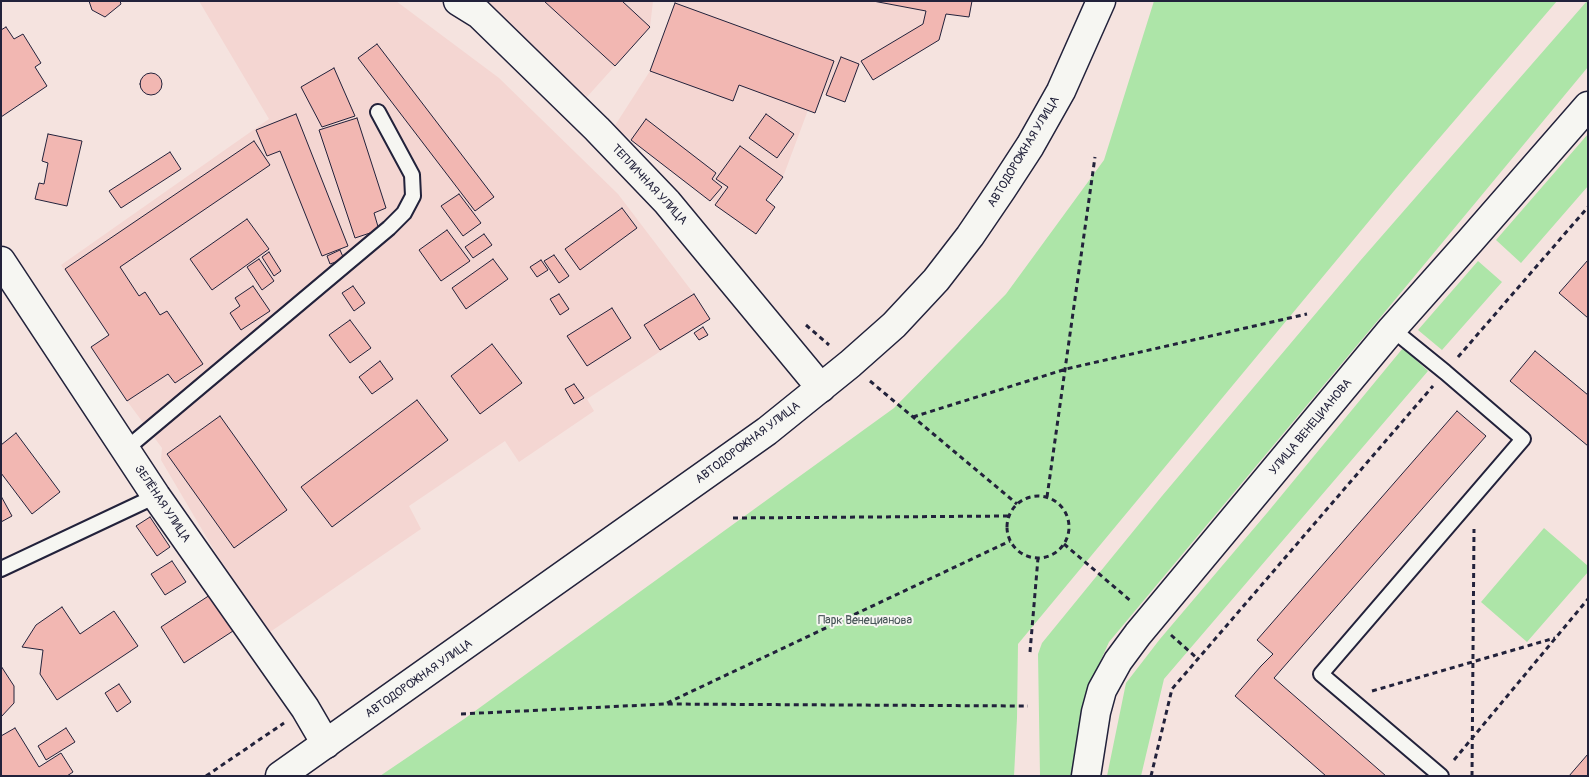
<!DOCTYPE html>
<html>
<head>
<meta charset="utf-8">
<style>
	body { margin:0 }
	#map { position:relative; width:1589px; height:777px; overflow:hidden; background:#f5e3df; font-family:Pangolin,sans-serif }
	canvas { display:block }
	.frame { position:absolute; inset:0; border:2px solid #22223b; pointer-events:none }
</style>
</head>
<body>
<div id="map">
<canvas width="1589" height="777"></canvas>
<div class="frame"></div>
</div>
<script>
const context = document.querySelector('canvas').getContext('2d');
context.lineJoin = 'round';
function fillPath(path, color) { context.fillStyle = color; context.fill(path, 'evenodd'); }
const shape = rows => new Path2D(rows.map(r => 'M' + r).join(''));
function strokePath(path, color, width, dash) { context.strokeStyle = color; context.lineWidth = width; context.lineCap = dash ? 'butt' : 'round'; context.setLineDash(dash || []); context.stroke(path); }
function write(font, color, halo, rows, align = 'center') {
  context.font = font + ' Pangolin,sans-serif'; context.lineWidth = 4; context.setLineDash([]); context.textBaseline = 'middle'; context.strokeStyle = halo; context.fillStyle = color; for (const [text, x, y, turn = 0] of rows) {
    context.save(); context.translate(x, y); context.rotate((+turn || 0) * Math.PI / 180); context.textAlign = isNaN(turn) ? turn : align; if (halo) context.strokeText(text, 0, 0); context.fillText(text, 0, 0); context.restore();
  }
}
const built = shape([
	[199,1,396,1,499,78,618,194,694,294,710,319,587,399,594,411,519,462,505,441,409,506,421,529,270,632,217,555,161,460,162,448,127,401,91,347,109,335,61,265,269,119],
	[474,1,653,1,650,27,586,98,533,46],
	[675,1,972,1,969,17,947,14,939,40,873,80,861,62,845,102,823,92,815,113,808,110,783,177,766,200,775,207,756,234,614,127,650,71]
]);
const green = shape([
	[1154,1,1557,1,1394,191,1018,644,1017,718,1014,776,380,776,464,719,894,408,1006,294,1104,160],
	[1587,1,1588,1,1588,67,1379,319,1109,642,1088,689,1071,776,1040,776,1038,654,1042,643,1162,496,1360,261],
	[1588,134,1588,186,1521,263,1496,240],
	[1478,261,1502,282,1442,350,1418,330],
	[1403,348,1428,371,1164,679,1141,776,1107,776,1126,683,1160,639,1267,513],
	[1544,528,1588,566,1588,572,1527,642,1481,602]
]);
const building = shape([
	[89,1,120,1,121,4,105,17,92,10,89,1],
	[544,1,622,1,650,27,615,66,544,1],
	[873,1,972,1,969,17,946,14,939,40,873,80,861,61,923,24,926,11,873,1],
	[675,3,834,61,815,113,739,85,733,101,650,71,675,3],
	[6,27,14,39,23,34,41,63,35,67,47,86,1,117,1,30,6,27],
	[377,44,494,197,475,211,358,58,377,44],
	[841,57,859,64,845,102,826,95,841,57],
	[334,68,355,116,322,127,301,87,334,68],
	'140 84a11 11 0 1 1 22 0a11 11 0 1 1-22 0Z',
	[296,114,348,246,322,256,280,151,267,156,256,130,296,114],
	[766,114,794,134,777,158,749,138,766,114],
	[357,118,386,208,374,213,379,230,355,238,319,130,357,118],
	[646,119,716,173,712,179,722,187,710,201,631,140,646,119],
	[48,134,82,141,67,206,35,199,39,183,44,184,48,163,42,161,48,134],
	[254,141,270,165,120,267,139,296,145,292,160,315,167,311,203,364,175,383,168,374,127,401,91,347,109,335,65,269,254,141],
	[740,146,783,177,766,200,775,207,756,234,715,205,728,187,716,179,740,146],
	[170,152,181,169,121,208,109,191,170,152],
	[459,194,481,223,463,236,441,206,459,194],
	[622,208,637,228,580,270,565,249,622,208],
	[247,219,269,249,212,290,190,259,247,219],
	[447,230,470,261,441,281,419,250,447,230],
	[484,234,492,245,473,258,465,247,484,234],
	[340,250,344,259,330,264,327,256,340,250],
	[269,252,281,271,274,276,262,257,269,252],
	[554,255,569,276,559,283,544,261,554,255],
	[259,259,274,281,262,290,247,267,259,259],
	[493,259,508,279,466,309,452,288,493,259],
	[541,260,548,270,537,277,530,267,541,260],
	[1588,260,1588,318,1559,293,1588,260],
	[253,286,270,311,241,330,230,313,240,306,235,298,253,286],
	[353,286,365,303,354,311,342,293,353,286],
	[559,294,569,309,560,315,550,299,559,294],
	[694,294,710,319,660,350,644,325,694,294],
	[612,308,631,338,587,366,567,336,612,308],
	[350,320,371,348,350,363,329,335,350,320],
	[703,327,708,335,699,340,694,333,703,327],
	[492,344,522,383,480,414,451,376,492,344],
	[1535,351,1588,395,1588,446,1510,381,1535,351],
	[380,361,393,379,372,394,359,377,380,361],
	[574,384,584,398,574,404,565,389,574,384],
	[417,400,448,440,332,527,301,487,417,400],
	[1457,411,1486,436,1274,678,1386,776,1326,776,1235,696,1261,666,1273,654,1257,640,1457,411],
	[220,416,287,510,234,548,167,454,220,416],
	[16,433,60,492,32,514,1,473,1,445,16,433],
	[1,496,12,516,1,522,1,496],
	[150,517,170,547,157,556,136,526,150,517],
	[172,561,186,582,165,595,151,574,172,561],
	[210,595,233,631,184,663,161,627,210,595],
	[62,607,80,634,114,611,138,646,57,700,40,674,43,650,22,647,36,625,62,607],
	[1,666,14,686,14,703,1,717,1,666],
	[119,684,131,702,117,712,105,693,119,684],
	[15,728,39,767,61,753,73,772,67,776,1,776,1,736,15,728],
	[66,728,75,742,46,760,38,746,66,728],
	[1588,754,1588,776,1569,776,1588,754]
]);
const path = shape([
	[806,325,829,345],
	[1458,357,1588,207],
	[870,381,1017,504],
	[913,417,1066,369,1307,314],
	'1007 527a31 31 0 1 1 62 0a31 31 0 1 1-62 0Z',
	[1047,497,1095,157],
	[733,518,1009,516],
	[1064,544,1132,602],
	[1171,635,1198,659],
	[1030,652,1038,558],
	[1372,691,1555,638],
	[667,703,1010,541],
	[461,714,665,704,1028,706],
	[1454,760,1588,599],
	[206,776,284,723],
	[1151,776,1172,689,1433,386],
	[1472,776,1474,529]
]);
const service = shape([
	[1392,329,1445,372,1523,439,1321,674,1441,776],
	[126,449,389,228,404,213,413,196,412,175,378,112],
	[1,569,156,496]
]);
const minor = shape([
	[458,1,479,14,597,129,667,202,821,388],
	[1,261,156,496,305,708,326,744],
	[1086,776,1096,712,1102,690,1118,661,1138,634,1392,329,1471,240,1588,106]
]);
const secondary = shape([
	[280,776,767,431,850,364,894,325,936,280,970,236,1002,189,1030,146,1061,91,1101,1]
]);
const streetNames = [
	["АВТОДОРОЖНАЯ УЛИЦА",1024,152,-59],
	["ТЕПЛИЧНАЯ УЛИЦА",649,185,47],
	["УЛИЦА ВЕНЕЦИАНОВА",1311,427,-50],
	["АВТОДОРОЖНАЯ УЛИЦА",748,443,-37],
	["ЗЕЛЁНАЯ УЛИЦА",162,504,56],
	["АВТОДОРОЖНАЯ УЛИЦА",419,679,-35]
];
const parkNames = [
	["Парк Венецианова",865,621]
];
fillPath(built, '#f4d6d2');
fillPath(green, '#ade5a8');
fillPath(building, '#f2b7b2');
strokePath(building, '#22223b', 1);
strokePath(service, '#22223b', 18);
strokePath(minor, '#22223b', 31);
strokePath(secondary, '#22223b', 31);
strokePath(path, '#22223b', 3, [5, 4]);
strokePath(service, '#f6f6f2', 14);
strokePath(minor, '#f6f6f2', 28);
strokePath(secondary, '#f6f6f2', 28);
write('12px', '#22223b', '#f6f6f2', streetNames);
write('12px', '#455356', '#f6f6f2', parkNames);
</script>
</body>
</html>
